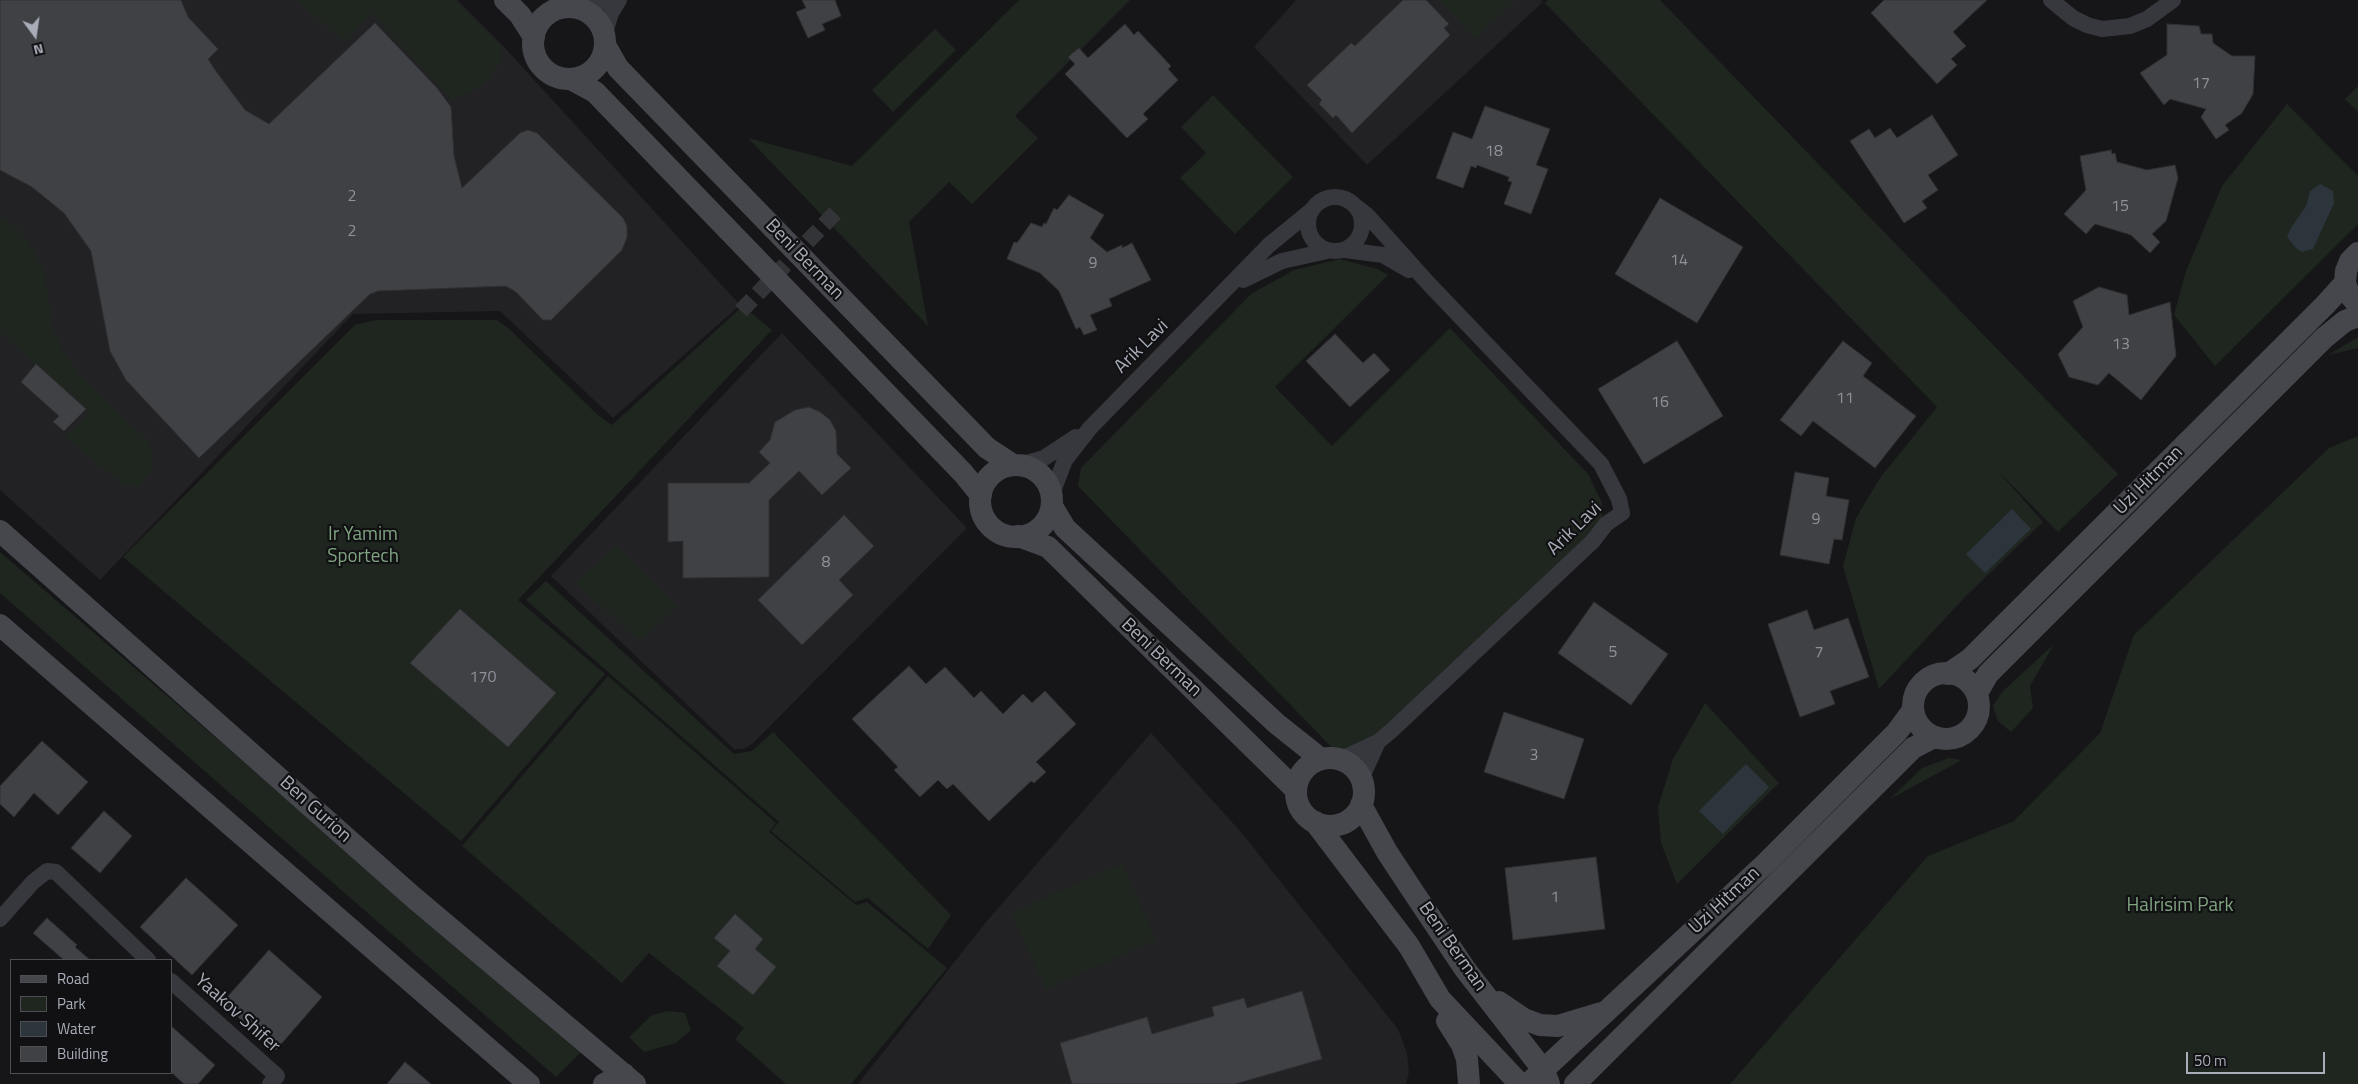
<!DOCTYPE html>
<html>
<head>
<meta charset="utf-8">
<style>
	body { margin:0 }
	#map { position:relative; width:2358px; height:1084px; overflow:hidden; background:#161618; font-family:"Titillium Web",sans-serif }
	canvas { display:block }
	.legend { position:absolute; left:10px; top:959px; width:162px; height:115px; box-sizing:border-box; background:#111113; border:1px solid #4d4f55; margin:0; padding:6px 9px; list-style:none; font-size:15px; color:#a8adb8 }
	.legend li { display:flex; align-items:center; gap:10px; height:25px }
	.legend b { width:25px; border:1px solid #4d4f55 }
	.north { position:absolute; left:10px; top:10px; width:50px; height:50px; -webkit-text-stroke:4px #111113; paint-order:stroke; rotate:166deg; font-size:14px; font-weight:700; line-height:20px; text-align:center; color:#a8adb8 }
	.north::after { content:''; display:block; margin:auto; width:18px; height:22px; background:#a8adb8; clip-path:polygon(50% 0,100% 100%,50% 72%,0 100%) }
	.scale { position:absolute; left:2186px; top:1052px; width:139px; height:22px; box-sizing:border-box; border:2px solid #a8adb8; border-top:0; padding-left:6px; font-size:15px; line-height:18px; white-space:nowrap; color:#a8adb8; -webkit-text-stroke:4px #111113; paint-order:stroke }
</style>
</head>
<body>
<div id="map">
<canvas width="2358" height="1084"></canvas>
<ul class="legend">
<li><b style="height:6px;background:#45474d"></b>Road</li>
<li><b style="height:14px;background:#1e261f"></b>Park</li>
<li><b style="height:14px;background:#2c353c"></b>Water</li>
<li><b style="height:14px;background:#404145"></b>Building</li>
</ul>
<div class="north">N</div>
<div class="scale">50 m</div>
</div>
<script>
const context = document.querySelector('canvas').getContext('2d');
context.lineJoin = 'round';
function fillPath(path, color) { context.fillStyle = color; context.fill(path, 'evenodd'); }
const shape = rows => new Path2D(rows.map(r => 'M' + r).join(''));
function strokePath(path, color, width, dash) { context.strokeStyle = color; context.lineWidth = width; context.lineCap = dash ? 'butt' : 'round'; context.setLineDash(dash || []); context.stroke(path); }
function write(font, color, halo, rows, align = 'center') {
  context.font = font + ' "Titillium Web",sans-serif'; context.lineWidth = 4.5; context.setLineDash([]); context.textBaseline = 'middle'; context.strokeStyle = halo; context.fillStyle = color; for (const [text, x, y, turn = 0] of rows) {
    context.save(); context.translate(x, y); context.rotate((+turn || 0) * Math.PI / 180); context.textAlign = isNaN(turn) ? turn : align; if (halo) context.strokeText(text, 0, 0); context.fillText(text, 0, 0); context.restore();
  }
}
const built = shape([
	[0,0,457,0,504,47,740,305,613,418,500,311,353,314,100,580,0,490],
	[1296,0,1540,0,1543,2,1367,165,1254,47],
	[782,333,967,528,752,744,744,749,734,749,551,576],
	[1151,733,1241,832,1398,1029,1407,1053,1409,1072,1406,1084,858,1084,986,922]
]);
const green = shape([
	[297,0,454,0,502,47,500,63,483,86,452,100,371,13,345,43],
	[1019,0,1130,0,1015,116,1038,138,972,204,949,182,909,222,928,326,748,138,852,166],
	[1439,0,1516,0,1475,39],
	[1548,0,1660,0,2118,474,2058,532,1997,470,2043,522,1966,596,1879,689,1843,566,1856,518,1880,478,1937,407,1545,3],
	[935,29,956,50,893,112,872,90],
	[2358,86,2358,112,2345,99],
	[1213,95,1293,177,1235,234,1180,178,1206,153,1181,127],
	[2287,104,2358,176,2358,224,2215,366,2174,315,2186,271,2222,186],
	[0,214,21,232,39,260,46,281,52,326,64,352,79,373,127,421,147,439,153,455,152,471,138,487,125,486,65,437,88,414,0,332],
	[1340,259,1377,269,1388,275,1275,387,1332,446,1450,328,1588,474,1602,503,1603,527,1385,741,1344,760,1078,486,1081,468,1251,294,1294,270],
	[743,306,772,330,518,600,605,674,461,841,123,557,355,325,376,320,497,320,507,327,598,415,612,425],
	[2358,337,2358,348,2328,355],
	[2358,436,2358,1084,1730,1084,1928,856,2014,821,2100,733,2134,635,2329,448],
	[616,545,677,607,640,642,576,583],
	[0,552,581,1052,556,1077,0,593],
	[546,581,734,754,752,751,773,732,951,915,928,949,868,898,855,902,771,831,779,822,526,600],
	[2054,644,2030,686,2033,708,2011,732,1998,721,1993,706,2002,692],
	[608,676,776,823,769,832,856,905,867,902,947,968,851,1084,786,1084,735,1039,744,1028,649,953,622,983,462,846],
	[1705,703,1779,783,1677,884,1661,843,1658,807,1673,759],
	[1949,758,1962,760,1890,799,1922,768],
	[1122,863,1156,940,1046,989,1011,913],
	[668,1011,685,1013,691,1030,676,1043,644,1052,629,1037,652,1015]
]);
const water = shape([
	[2320,184,2333,191,2334,203,2313,249,2302,252,2296,248,2287,237,2291,228,2306,206,2310,191],
	[2012,509,2031,529,1985,573,1966,554],
	[1746,764,1769,787,1723,834,1699,811]
]);
const building = shape([
	[0,0,181,0,188,17,218,49,208,59,215,70,245,110,269,124,375,23,437,88,451,107,454,156,462,188,520,133,528,130,537,133,623,218,627,226,627,237,622,250,551,320,543,320,516,292,506,286,378,291,370,294,199,458,126,380,110,351,91,251,64,213,32,187,0,170,0,0],
	[802,0,835,0,841,16,822,24,825,30,808,38,796,12,806,8,802,0],
	[1403,0,1426,0,1449,24,1444,28,1450,35,1352,133,1336,115,1333,118,1319,104,1322,100,1307,85,1351,43,1355,46,1403,0],
	[1884,0,1987,0,1953,32,1966,46,1951,59,1957,65,1937,84,1871,13,1884,0],
	[1125,24,1134,35,1138,31,1171,66,1168,69,1178,80,1143,114,1148,119,1127,138,1065,74,1075,64,1068,57,1079,48,1088,58,1125,24],
	[2167,24,2199,26,2201,34,2212,34,2213,43,2232,56,2255,56,2253,94,2242,113,2225,125,2229,130,2216,139,2201,117,2206,109,2170,99,2164,105,2140,73,2167,55,2167,24],
	[1485,106,1550,129,1536,165,1548,169,1531,214,1504,204,1512,182,1508,181,1509,177,1477,165,1476,168,1471,166,1463,188,1436,178,1453,132,1472,139,1485,106],
	[1932,115,1958,155,1928,175,1938,190,1922,201,1927,208,1904,223,1850,141,1869,129,1875,138,1890,128,1897,138,1932,115],
	[2111,150,2112,154,2115,153,2117,162,2147,170,2175,165,2178,178,2166,221,2152,234,2160,242,2150,253,2131,235,2095,224,2086,234,2064,214,2086,190,2080,156,2111,150],
	[1069,195,1104,215,1090,238,1107,252,1122,245,1122,248,1132,243,1151,280,1109,299,1112,306,1090,315,1097,330,1084,335,1080,327,1076,329,1059,291,1040,273,1007,259,1014,242,1017,243,1031,223,1042,227,1044,223,1046,224,1054,208,1057,210,1069,195],
	[1660,198,1743,247,1697,323,1615,274,1660,198],
	[2099,287,2127,295,2129,315,2170,302,2176,356,2141,400,2109,373,2098,385,2069,377,2058,354,2083,327,2073,301,2099,287],
	[1335,334,1363,363,1374,353,1390,370,1350,407,1306,361,1335,334],
	[1677,341,1723,416,1644,464,1598,389,1677,341],
	[1843,341,1872,363,1863,376,1916,416,1875,468,1813,421,1801,436,1780,420,1843,341],
	[36,364,86,409,64,431,53,422,59,416,21,382,36,364],
	[809,407,820,412,830,420,836,431,837,454,851,468,822,495,799,471,769,500,769,577,683,578,683,541,668,542,668,483,749,483,770,463,759,452,770,440,775,422,795,410,809,407],
	[1795,472,1829,478,1826,496,1849,500,1842,540,1834,539,1829,564,1780,555,1795,472],
	[844,515,874,546,839,580,853,595,802,645,758,600,844,515],
	[1594,602,1668,654,1631,705,1558,653,1594,602],
	[460,609,556,693,508,747,410,663,460,609],
	[1807,610,1814,630,1848,618,1869,677,1830,691,1835,704,1800,717,1768,624,1807,610],
	[909,666,926,684,945,667,974,698,981,691,1003,714,1023,694,1032,703,1045,691,1076,724,1036,762,1046,772,1034,783,1031,781,989,821,953,784,947,789,938,780,920,797,894,770,898,767,852,719,909,666],
	[1504,712,1584,739,1564,799,1484,772,1504,712],
	[42,741,88,782,58,815,34,793,14,817,0,804,0,786,42,741],
	[104,811,132,836,100,873,71,848,104,811],
	[1596,857,1605,929,1513,940,1505,868,1596,857],
	[186,878,238,925,192,975,140,927,186,878],
	[735,914,763,939,755,949,776,967,753,995,717,966,730,951,714,938,735,914],
	[47,918,77,945,75,947,90,960,64,960,33,933,47,918],
	[269,950,322,997,276,1050,222,1003,269,950],
	[1302,991,1322,1059,1235,1084,1072,1084,1060,1043,1147,1017,1152,1034,1214,1016,1212,1007,1244,998,1247,1008,1302,991],
	[171,1026,215,1065,198,1084,184,1084,171,1072,171,1026],
	[405,1062,431,1084,387,1084,405,1062]
]);
const streetTunnel = shape([
	[741,311,836,212]
]);
const street = shape([
	[2051,0,2073,18,2087,25,2102,29,2130,26,2147,19,2173,0],
	[580,9,597,4,603,0],
	[604,36,611,13,619,0],
	'1308 224a27 27 0 1 1 54 0a27 27 0 1 1-54 0Z',
	[1345,250,1383,255,1409,270],
	[1243,280,1282,261,1327,251],
	[1020,465,1044,458,1076,437],
	[1052,494,1065,460,1090,428,1269,245,1312,210],
	[1339,760,1378,742,1391,731,1593,541,1606,524,1622,513,1619,499,1601,464,1428,283,1368,216,1354,205],
	[1361,779,1378,742],
	[0,919,33,882,47,871,56,872,148,960],
	[171,981,277,1076,270,1084]
]);
const secondary = shape([
	[505,0,520,15,534,37],
	'533 43a36 36 0 1 1 72 0a36 36 0 1 1-72 0Z',
	[605,45,618,68,987,448,1013,465],
	[571,79,595,92,963,473,981,495],
	[2358,253,2350,261,2346,271,2345,283,2349,294,2358,305],
	'980 501a36 36 0 1 1 72 0a36 36 0 1 1-72 0Z',
	[1052,506,1065,528,1277,724,1321,759],
	[0,531,413,897,635,1084],
	[1018,536,1048,547,1296,790],
	[0,625,529,1084],
	'1913 706a33 33 0 1 1 66 0a33 33 0 1 1-66 0Z',
	[1948,674,1970,659,2325,305,2345,283],
	[1977,693,1988,674,2324,338,2345,321,2358,316],
	'1296 792a34 34 0 1 1 68 0a34 34 0 1 1-68 0Z',
	[1361,805,1387,852,1412,890,1465,969,1544,1071,1549,1084],
	[1315,822,1409,946,1440,999,1520,1084],
	[1499,1002,1524,1019,1540,1025,1558,1026,1601,1013],
	[1447,1021,1462,1045,1467,1059,1469,1084],
	[604,1084,624,1074],
	[1528,1084,1765,864,1897,732,1913,710],
	[1575,1084,1913,748,1934,737]
]);
const numberNames = [
	["17",2201,84],
	["18",1494,152],
	["2",352,197],
	["15",2120,207],
	["2",352,232],
	["14",1679,261],
	["9",1093,264],
	["13",2121,345],
	["11",1845,399],
	["16",1660,403],
	["9",1816,520],
	["8",826,563],
	["5",1613,653],
	["7",1819,653],
	["170",483,678],
	["3",1534,756],
	["1",1555,898]
];
const streetNames = [
	["Beni Berman",804,260,46],
	["Arik Lavi",1142,347,-45],
	["Uzi Hitman",2149,481,-45],
	["Arik Lavi",1575,529,-44],
	["Beni Berman",1161,658,44],
	["Ben Gurion",315,810,42],
	["Uzi Hitman",1725,901,-43],
	["Beni Berman",1452,947,55],
	["Yaakov Shifer",237,1014,42]
];
const parkNames = [
	["Ir Yamim",363,535],
	["Sportech",363,557],
	["HaIrisim Park",2180,906]
];
fillPath(built, '#222225');
fillPath(green, '#1e261f');
fillPath(water, '#2c353c');
fillPath(building, '#404145');
strokePath(building, '#303034', 1);
strokePath(streetTunnel, '#333438', 16, [16, 8]);
strokePath(street, '#37383d', 16);
strokePath(secondary, '#45474d', 22);
write('16px', '#8e929b', null, numberNames);
write('19px', '#a8adb8', '#111113', streetNames);
write('19px', '#7fa381', '#111113', parkNames);
</script>
</body>
</html>
